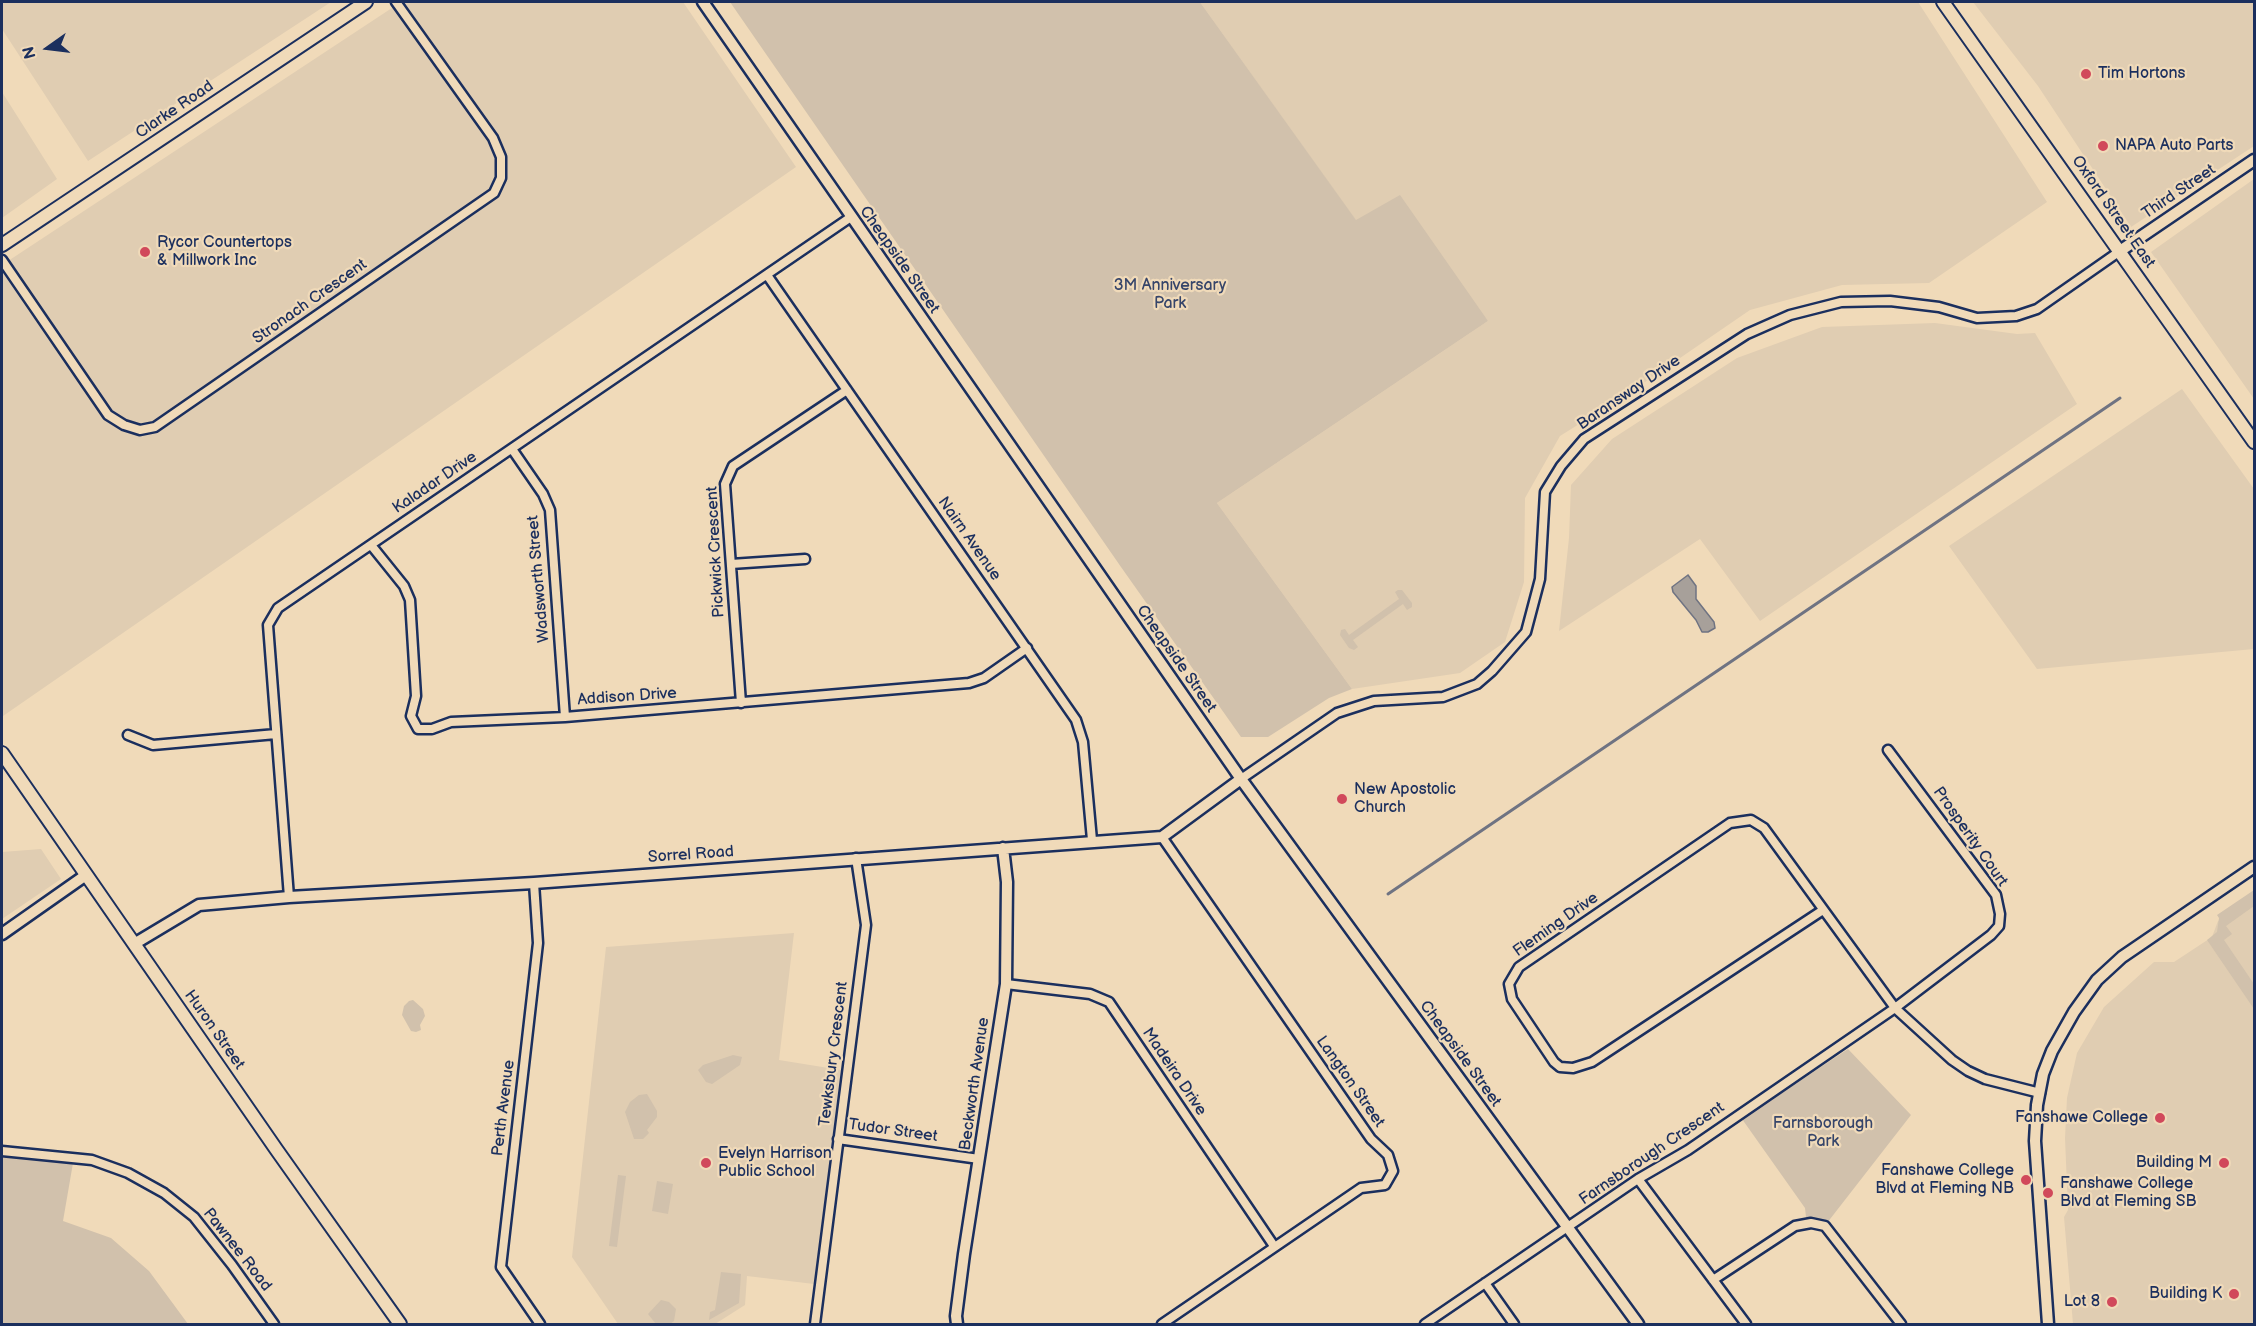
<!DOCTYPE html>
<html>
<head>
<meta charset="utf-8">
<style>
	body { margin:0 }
	#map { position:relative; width:2256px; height:1326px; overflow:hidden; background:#f0dab9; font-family:"Balsamiq Sans",sans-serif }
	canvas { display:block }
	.frame { position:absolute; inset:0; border:3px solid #1b2f5e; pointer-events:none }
	.north { position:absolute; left:18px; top:18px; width:60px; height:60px; -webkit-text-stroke:4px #f0dab9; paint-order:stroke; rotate:256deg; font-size:16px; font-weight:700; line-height:24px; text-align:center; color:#1b2f5e }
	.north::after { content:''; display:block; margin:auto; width:21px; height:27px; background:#1b2f5e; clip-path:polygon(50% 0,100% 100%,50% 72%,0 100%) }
</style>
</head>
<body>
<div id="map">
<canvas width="2256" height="1326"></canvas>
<div class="frame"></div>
<div class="north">N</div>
</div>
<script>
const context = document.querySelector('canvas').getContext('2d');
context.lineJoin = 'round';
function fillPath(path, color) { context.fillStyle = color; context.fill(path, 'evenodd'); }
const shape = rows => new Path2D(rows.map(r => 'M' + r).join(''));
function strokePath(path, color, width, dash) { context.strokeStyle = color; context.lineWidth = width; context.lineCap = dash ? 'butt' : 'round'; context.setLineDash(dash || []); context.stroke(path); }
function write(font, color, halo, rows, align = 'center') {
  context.font = font + ' "Balsamiq Sans",sans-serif'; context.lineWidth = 4.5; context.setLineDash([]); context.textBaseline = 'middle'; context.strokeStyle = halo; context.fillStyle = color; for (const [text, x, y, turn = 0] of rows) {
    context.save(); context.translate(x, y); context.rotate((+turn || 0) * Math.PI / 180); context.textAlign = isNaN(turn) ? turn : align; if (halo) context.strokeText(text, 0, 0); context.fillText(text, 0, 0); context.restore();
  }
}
const built = shape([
	[2,2,331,2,88,161,2,29],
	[401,2,683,2,796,167,3,716,2,265],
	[1200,2,1918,2,2047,202,1929,283,1842,285,1750,310,1629,393,1560,436,1525,498,1524,582,1505,642,1460,673,1352,689,1217,503,1488,321,1356,221],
	[1973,2,2254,2,2254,146,2131,227,2038,86],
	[2,92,57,179,2,218],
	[2254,179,2254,399,2151,252],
	[1935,323,2017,334,2035,333,2077,404,1760,621,1700,539,1559,631,1569,538,1571,485,1612,439,1737,358,1822,327],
	[2182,389,2254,489,2254,649,2037,669,1949,546],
	[41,849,61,879,2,919,2,852],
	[2254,897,2254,1324,2073,1324,2064,1217,2068,1210,2065,1138,2067,1098,2077,1053,2104,1007,2154,962,2174,962,2212,937,2218,921],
	[794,933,779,1060,841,1070,814,1284,747,1276,745,1305,715,1324,618,1324,572,1257,606,947]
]);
const green = shape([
	[730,2,1200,2,1356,220,1400,195,1488,321,1217,503,1352,689,1329,698,1268,737,1241,737,1121,567],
	[1398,590,1402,590,1412,603,1412,607,1407,610,1403,604,1353,640,1358,647,1354,650,1349,648,1340,635,1341,630,1345,629,1349,635,1399,599,1395,592],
	[2254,890,2254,906,2226,926,2232,934,2224,940,2254,984,2254,1009,2207,940,2217,932,2219,918,2217,915],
	[413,1000,423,1009,425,1016,420,1025,421,1030,416,1032,411,1031,402,1015,404,1006,409,1001],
	[1848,1049,1911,1115,1827,1223,1812,1217,1806,1217,1805,1208,1742,1119],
	[733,1055,742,1057,740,1065,712,1084,706,1082,698,1070,703,1065],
	[647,1094,657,1111,657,1117,647,1130,649,1133,643,1139,634,1139,625,1112,630,1102,639,1095],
	[2,1157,73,1163,63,1221,111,1238,149,1271,188,1324,2,1324],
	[618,1175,626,1176,617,1247,609,1246],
	[657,1181,673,1184,668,1214,652,1211],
	[721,1272,741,1274,739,1303,709,1320,710,1312,715,1310],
	[661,1300,669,1302,676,1309,674,1321,670,1324,656,1324,648,1314]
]);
const water = shape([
	[1688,575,1696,586,1696,599,1714,622,1715,628,1708,632,1702,632,1696,620,1673,592,1672,587,1688,575]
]);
const stream = shape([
	[1388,894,2120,398]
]);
const minor = shape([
	[2,260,108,415,124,425,140,430,155,427,494,193,501,178,501,157,493,138,396,2],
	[767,275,1076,720,1083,742,1092,840],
	[512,449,543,494,550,510,565,717],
	[371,545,404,586,410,600,416,696,411,716,418,729,432,729,451,722,565,717,969,683,984,678,1027,648],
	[731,564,805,559],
	[741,703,725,484,733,466,847,390],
	[128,735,153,745,276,734],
	[1241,779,1337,713,1374,701,1443,697,1477,684,1492,671,1526,632,1540,579,1545,492,1561,466,1584,439,1747,334,1790,315,1841,302,1890,301,1939,307,1977,318,2016,316,2037,309,2120,251],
	[534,883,538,943,501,1267,540,1324],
	[289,897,268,625,278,608,851,217],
	[1823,910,1592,1062,1573,1068,1560,1067,1554,1062,1512,999,1509,984,1519,967,1730,823,1751,820,1764,828,1895,1008,1952,1060,1968,1071,1985,1079,2040,1093],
	[1006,984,1090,994,1109,1002,1274,1246],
	[838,1139,979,1159],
	[2,1151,92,1160,128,1173,164,1193,194,1217,232,1265,274,1324],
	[1638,1179,1746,1324],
	[1713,1280,1795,1226,1811,1223,1825,1226,1901,1324],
	[1485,1283,1514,1324],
	[815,1324,866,925,856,858],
	[1162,1324,1361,1188,1385,1185,1393,1171,1388,1155,1371,1139,1162,837],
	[1425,1324,1638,1179,1688,1150,1895,1008,1991,935,1999,926,2000,914,1996,895,1888,750]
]);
const tertiary = shape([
	[703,2,1241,779,1638,1324],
	[2120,251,2254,160],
	[2,934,86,875],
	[134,944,199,905,289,897,534,883,1162,837,1241,779],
	[957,1324,956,1316,964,1254,1006,984,1007,882,1003,848],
	[2048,1324,2035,1141,2037,1105,2043,1074,2052,1051,2074,1012,2097,980,2122,957,2254,867]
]);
const secondary = shape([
	[1943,2,2254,442],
	[2,245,366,2],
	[2,753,276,1149,400,1324]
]);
const markers = [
	[2086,74,6,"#d1495b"],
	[2103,146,6,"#d1495b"],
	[145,252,6,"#d1495b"],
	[1342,799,6,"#d1495b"],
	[2160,1118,6,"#d1495b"],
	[706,1163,6,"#d1495b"],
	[2224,1163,6,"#d1495b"],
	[2026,1180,6,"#d1495b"],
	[2048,1193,6,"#d1495b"],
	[2234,1294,6,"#d1495b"],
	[2112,1302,6,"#d1495b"]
];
const poiNames = [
	["Tim Hortons",2098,74],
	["NAPA Auto Parts",2115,146],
	["Rycor Countertops",157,243],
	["& Millwork Inc",157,261],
	["New Apostolic",1354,790],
	["Church",1354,808],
	["Fanshawe College",2148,1118,"right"],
	["Evelyn Harrison",718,1154],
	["Public School",718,1172],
	["Building M",2212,1163,"right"],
	["Fanshawe College",2014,1171,"right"],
	["Blvd at Fleming NB",2014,1189,"right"],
	["Fanshawe College",2060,1184],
	["Blvd at Fleming SB",2060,1202],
	["Building K",2222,1294,"right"],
	["Lot 8",2100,1302,"right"]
];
const streetNames = [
	["Clarke Road",175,110,-34],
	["Third Street",2179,192,-34],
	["Oxford Street East",2113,212,55],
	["Cheapside Street",899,260,55],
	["Stronach Crescent",310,302,-35],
	["Baransway Drive",1629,393,-34],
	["Kaladar Drive",435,483,-34],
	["Nairn Avenue",969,539,55],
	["Pickwick Crescent",716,552,-93],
	["Wadsworth Street",539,579,-95],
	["Cheapside Street",1176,659,55],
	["Addison Drive",627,697,-4],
	["Prosperity Court",1970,837,55],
	["Sorrel Road",691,855,-4],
	["Fleming Drive",1556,925,-35],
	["Huron Street",214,1030,55],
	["Tewksbury Crescent",834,1054,-83],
	["Cheapside Street",1460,1054,54],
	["Madeira Drive",1174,1072,56],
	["Langton Street",1350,1082,55],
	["Beckworth Avenue",975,1084,-82],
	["Perth Avenue",504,1108,-83],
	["Tudor Street",893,1131,8],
	["Farnsborough Crescent",1652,1154,-34],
	["Pawnee Road",237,1250,52]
];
const parkNames = [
	["3M Anniversary",1170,286],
	["Park",1170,304],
	["Farnsborough",1823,1124],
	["Park",1823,1142]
];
fillPath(built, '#e0cdb2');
fillPath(green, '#d1c1ac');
fillPath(water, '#a7a09a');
strokePath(water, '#6f7382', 1.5);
strokePath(stream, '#6f7382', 3);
strokePath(minor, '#1b2f5e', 13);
strokePath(tertiary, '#1b2f5e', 15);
strokePath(secondary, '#1b2f5e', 16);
strokePath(minor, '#f0dab9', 8);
strokePath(tertiary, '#f0dab9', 10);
strokePath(secondary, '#f0dab9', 12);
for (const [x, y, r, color] of markers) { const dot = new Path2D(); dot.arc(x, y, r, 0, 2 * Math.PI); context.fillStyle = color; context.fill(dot); strokePath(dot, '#f0dab9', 2); }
write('16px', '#1b2f5e', '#f0dab9', poiNames, 'left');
write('16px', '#1b2f5e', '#f0dab9', streetNames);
write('16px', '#36456a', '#f0dab9', parkNames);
</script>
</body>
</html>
